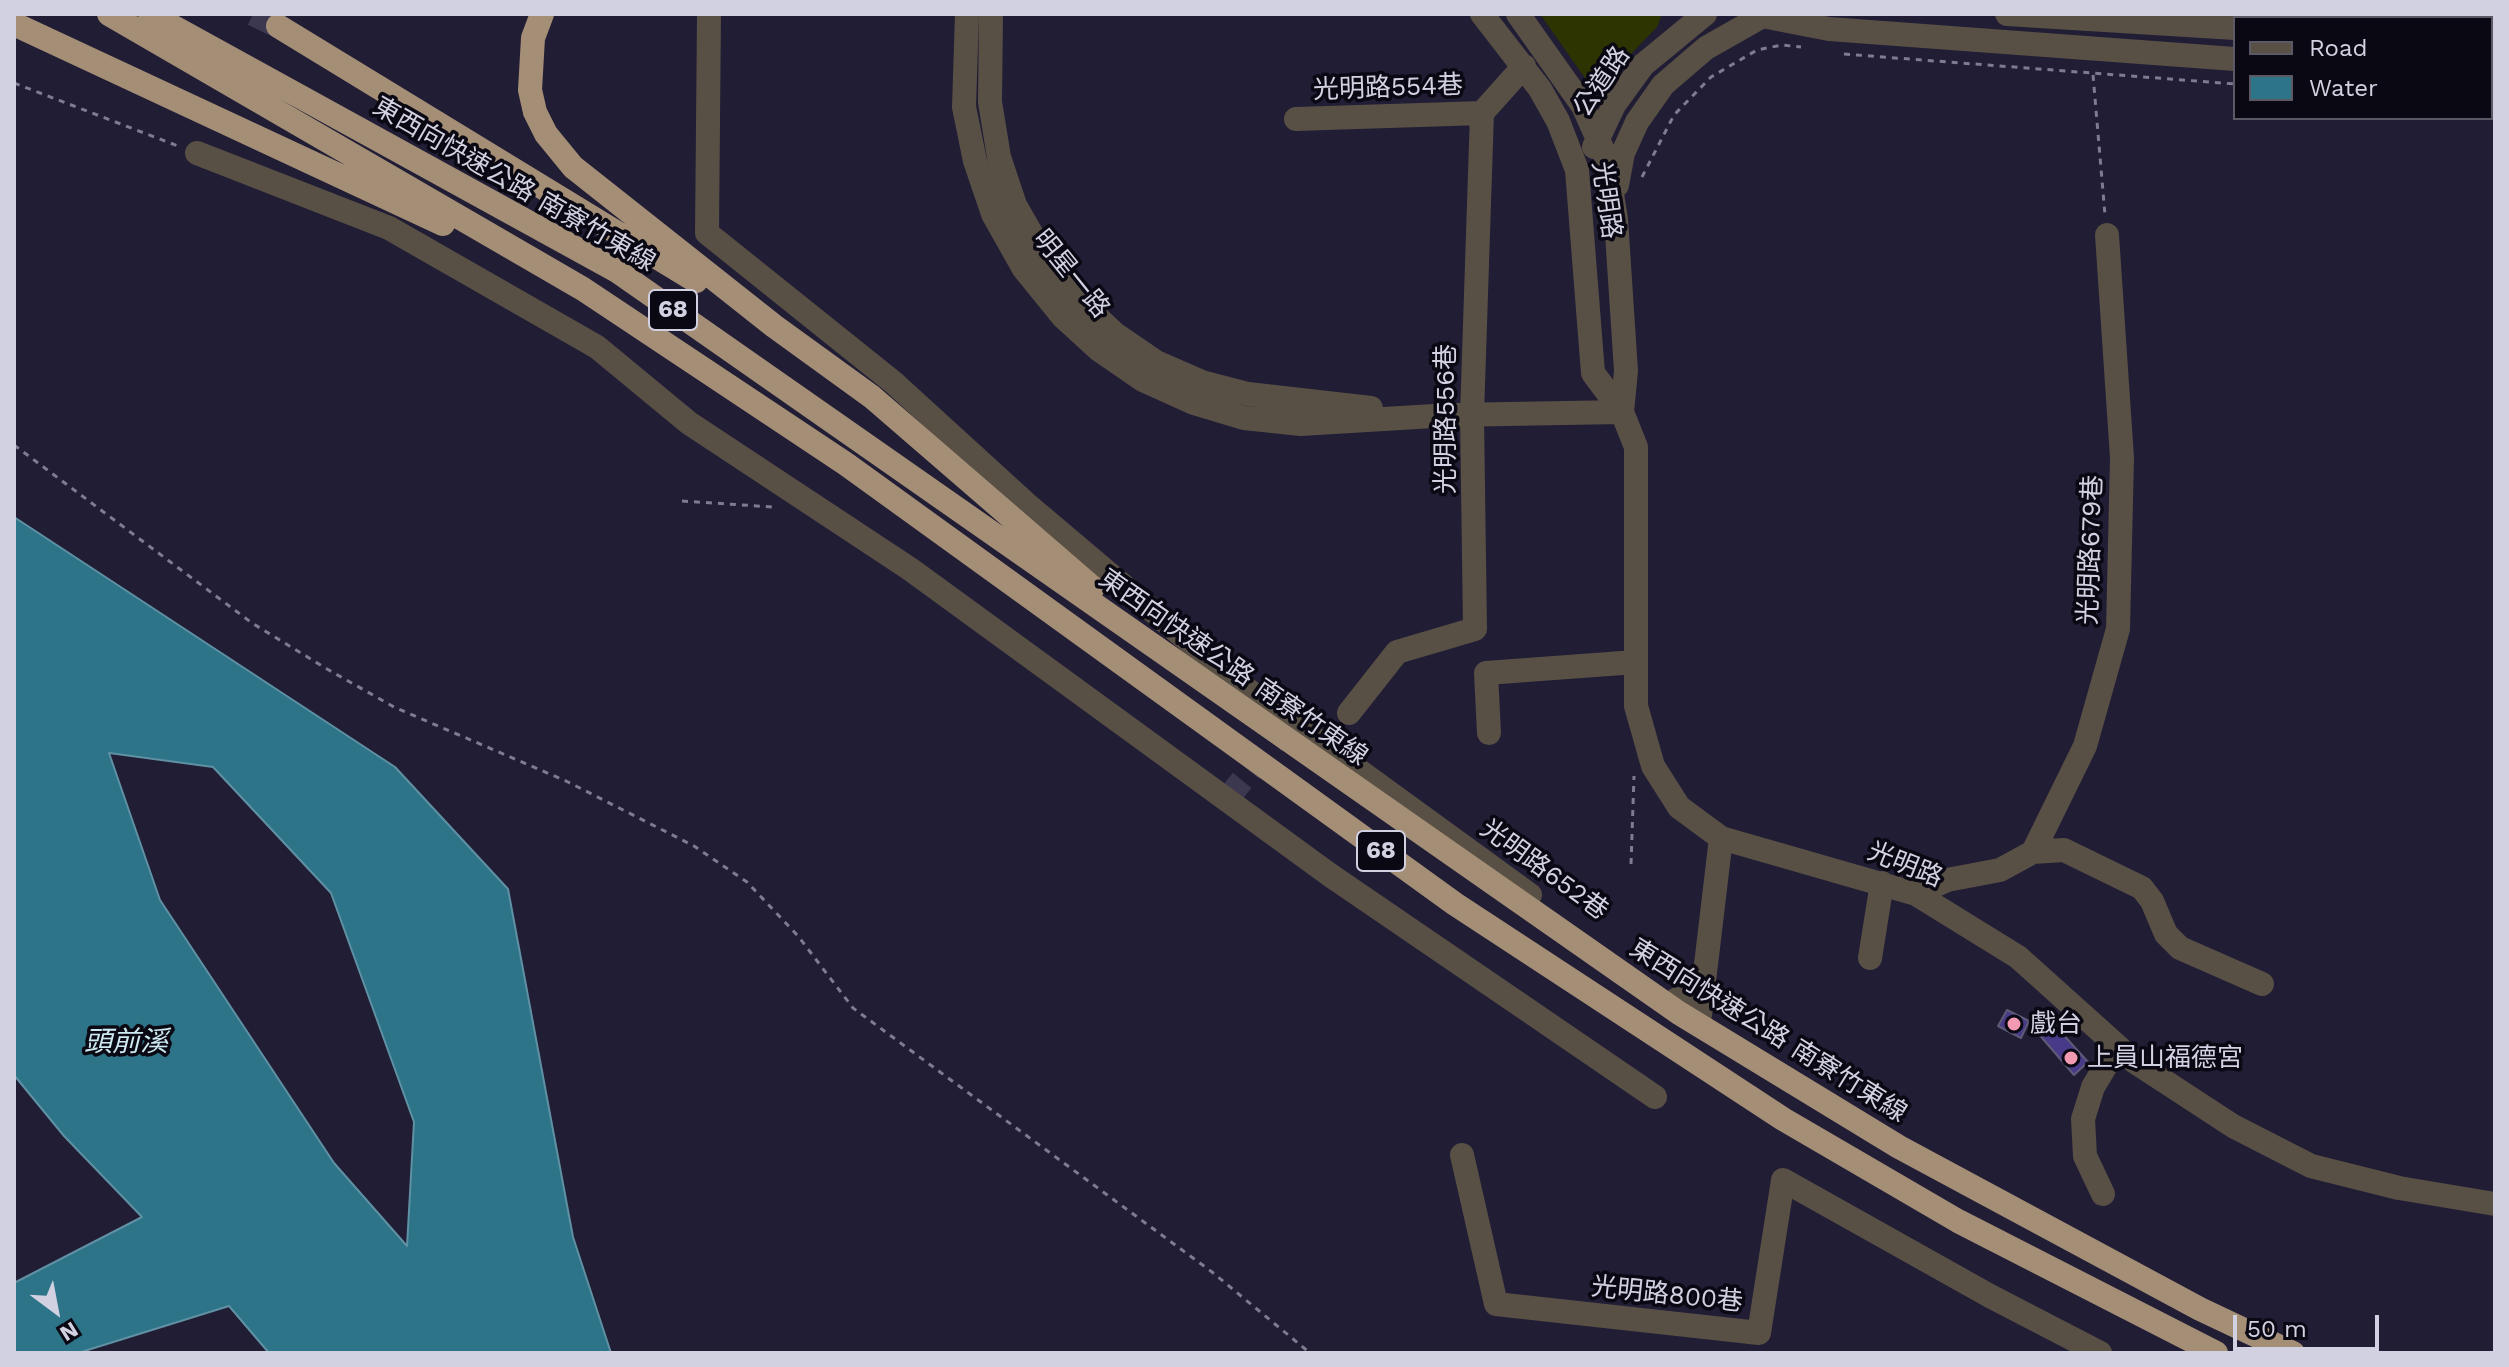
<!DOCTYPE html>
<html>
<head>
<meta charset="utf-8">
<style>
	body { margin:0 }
	#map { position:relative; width:2509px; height:1367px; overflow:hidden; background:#201d35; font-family:"Work Sans",sans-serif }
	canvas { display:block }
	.frame { position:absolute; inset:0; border:16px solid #d1d1e1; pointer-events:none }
	.legend { position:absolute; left:2233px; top:16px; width:260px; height:104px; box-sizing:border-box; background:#0a0913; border:2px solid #5a5965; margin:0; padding:10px 14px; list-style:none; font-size:24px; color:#d1d1e1 }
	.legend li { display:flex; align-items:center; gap:16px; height:40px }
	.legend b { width:40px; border:2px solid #5a5965 }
	.north { position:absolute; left:16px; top:1271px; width:80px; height:80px; -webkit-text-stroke:6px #0a0913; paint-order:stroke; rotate:148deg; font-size:22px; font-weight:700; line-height:32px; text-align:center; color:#d1d1e1 }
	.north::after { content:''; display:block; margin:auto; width:28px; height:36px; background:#d1d1e1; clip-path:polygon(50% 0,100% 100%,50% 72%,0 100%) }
	.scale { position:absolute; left:2233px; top:1315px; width:146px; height:36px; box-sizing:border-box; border:4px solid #d1d1e1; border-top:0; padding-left:10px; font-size:24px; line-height:28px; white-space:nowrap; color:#d1d1e1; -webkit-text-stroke:6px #0a0913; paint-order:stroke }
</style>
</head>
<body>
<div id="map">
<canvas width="2509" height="1367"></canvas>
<div class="frame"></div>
<ul class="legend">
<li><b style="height:10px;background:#584f45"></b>Road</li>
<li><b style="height:22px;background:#2e7488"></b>Water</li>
</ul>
<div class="north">N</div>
<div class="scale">50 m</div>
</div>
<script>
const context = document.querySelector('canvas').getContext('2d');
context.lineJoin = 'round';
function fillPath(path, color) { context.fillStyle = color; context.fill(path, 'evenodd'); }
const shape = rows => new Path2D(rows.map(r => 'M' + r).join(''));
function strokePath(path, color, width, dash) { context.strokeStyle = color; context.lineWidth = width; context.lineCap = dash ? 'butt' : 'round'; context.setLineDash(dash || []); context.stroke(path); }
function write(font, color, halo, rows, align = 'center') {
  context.font = font + ' "Work Sans","Noto Sans TC",sans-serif'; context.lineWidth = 7; context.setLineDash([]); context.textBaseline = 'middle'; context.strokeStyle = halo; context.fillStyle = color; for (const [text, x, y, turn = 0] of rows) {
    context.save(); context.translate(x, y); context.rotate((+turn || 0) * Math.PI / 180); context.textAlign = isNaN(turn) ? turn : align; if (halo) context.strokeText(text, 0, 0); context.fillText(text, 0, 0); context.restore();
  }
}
const green = shape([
	[1540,14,1660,14,1661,17,1657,27,1631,54,1610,84,1594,91]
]);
const water = shape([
	[14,517,395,767,508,889,573,1237,611,1353,269,1353,229,1306,78,1353,14,1353,14,1283,142,1217,64,1136,14,1075,14,517],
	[109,753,213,767,331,893,414,1122,407,1246,334,1163,160,900,109,753]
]);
const building = shape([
	[2007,1010,2029,1021,2021,1038,1998,1026,2007,1010],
	[2050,1020,2088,1062,2074,1075,2037,1032,2050,1020]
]);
const minorTunnel = shape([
	[1227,799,1291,721]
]);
const highwayTunnel = shape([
	[253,14,278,26]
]);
const path = shape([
	[1844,54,2235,84],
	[2093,75,2105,215],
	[14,83,178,146],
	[2491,101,2495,101],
	[1642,177,1674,115,1711,77,1757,50,1782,45,1801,47],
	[14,445,252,623,327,669,394,707,566,781,694,846,747,882,798,936,853,1008,1212,1272,1310,1353],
	[682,501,773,507],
	[1631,864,1634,776]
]);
const minor = shape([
	[709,14,707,233,893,382,1030,507,1237,682,1530,895],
	[967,14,964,107,975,161,993,214,1024,269,1063,317,1098,349,1143,380,1194,403,1244,418,1301,424,1450,415,1622,412],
	[991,14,990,102,999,157,1015,205,1044,256,1078,299,1115,334,1156,362,1202,382,1248,394,1371,408],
	[1482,14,1540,89,1558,121,1577,170,1593,373,1622,412,1636,447,1636,706,1653,766,1679,807,1721,838,1916,894,2018,957,2135,1062,2233,1126,2311,1166,2399,1188,2495,1204],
	[1518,14,1583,106,1606,157,1616,219,1626,371,1622,412],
	[1752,14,1829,29,2235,59],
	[2007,14,2235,28],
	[2491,42,2495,42],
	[2491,75,2495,75],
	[1296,119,1482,113],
	[1594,147,1614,105,1643,65,1705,14],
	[197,153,389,228,597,347,689,423,910,569,1330,875,1655,1097],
	[1617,185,1623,153,1637,122,1663,85,1706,48,1766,14],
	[1349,713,1397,652,1475,629,1472,415,1482,113,1524,66],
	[1489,733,1486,673,1636,662],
	[2033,852,2085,746,2118,629,2122,458,2107,235],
	[1916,894,1947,880,2000,870,2033,852,2064,850,2142,888,2152,901,2166,934,2180,948,2262,984],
	[1870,958,1882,883],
	[1677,999,1700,1015,1721,838],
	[1462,1155,1496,1304,1759,1333,1783,1180,1990,1296,2100,1353],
	[2103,1194,2085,1156,2083,1119,2093,1087,2117,1047]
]);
const highway = shape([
	[109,14,583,289,846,464,1455,904,1783,1119,1958,1221,2216,1353],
	[150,14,617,271,1679,1013,1899,1147,2200,1309,2293,1353],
	[542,14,533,38,530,90,535,112,546,134,573,167,774,326,872,397,1093,588],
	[14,24,443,224],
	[278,26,696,281]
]);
const markers = [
	[2014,1024,8,"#f19ab1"],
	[2071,1058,8,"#f19ab1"]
];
const shields = [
	[673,310,48],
	[1381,851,48]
];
const shieldNames = [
	["68",673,310],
	["68",1381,851]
];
const streetNames = [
	["公道路",1602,82,-56],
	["光明路554巷",1388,88,-2],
	["東西向快速公路 南寮竹東線",514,185,30],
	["光明路",1606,200,82],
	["明星一路",1071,274,51],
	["光明路556巷",1446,419,-90],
	["光明路679巷",2091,550,-88],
	["東西向快速公路 南寮竹東線",1233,668,35],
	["光明路",1905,865,22],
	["光明路652巷",1544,870,36],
	["東西向快速公路 南寮竹東線",1768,1031,32],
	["光明路800巷",1667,1295,6]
];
const poiNames = [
	["戲台",2030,1024],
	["上員山福德宮",2087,1058]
];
const waterNames = [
	["頭前溪",126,1043]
];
fillPath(green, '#2e3401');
fillPath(water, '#2e7488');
strokePath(water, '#5f90a3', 2);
fillPath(building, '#483a88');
strokePath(building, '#5d5b76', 2);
strokePath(minorTunnel, '#3b384f', 24, [24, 12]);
strokePath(highwayTunnel, '#3b384f', 24, [24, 12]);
strokePath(path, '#7d7c90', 3, [6, 6]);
strokePath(minor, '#584f45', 24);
strokePath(highway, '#a58e76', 24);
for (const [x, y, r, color] of markers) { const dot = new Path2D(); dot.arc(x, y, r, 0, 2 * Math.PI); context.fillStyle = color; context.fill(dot); strokePath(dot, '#0a0913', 3); }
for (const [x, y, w] of shields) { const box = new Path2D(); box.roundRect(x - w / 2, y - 20, w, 40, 6); context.fillStyle = '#0a0913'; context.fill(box); strokePath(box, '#d1d1e1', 2); }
write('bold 24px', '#d1d1e1', null, shieldNames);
write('26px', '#d1d1e1', '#0a0913', streetNames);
write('26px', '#d1d1e1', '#0a0913', poiNames, 'left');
write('italic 28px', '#cee9f2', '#0a0913', waterNames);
</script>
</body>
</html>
